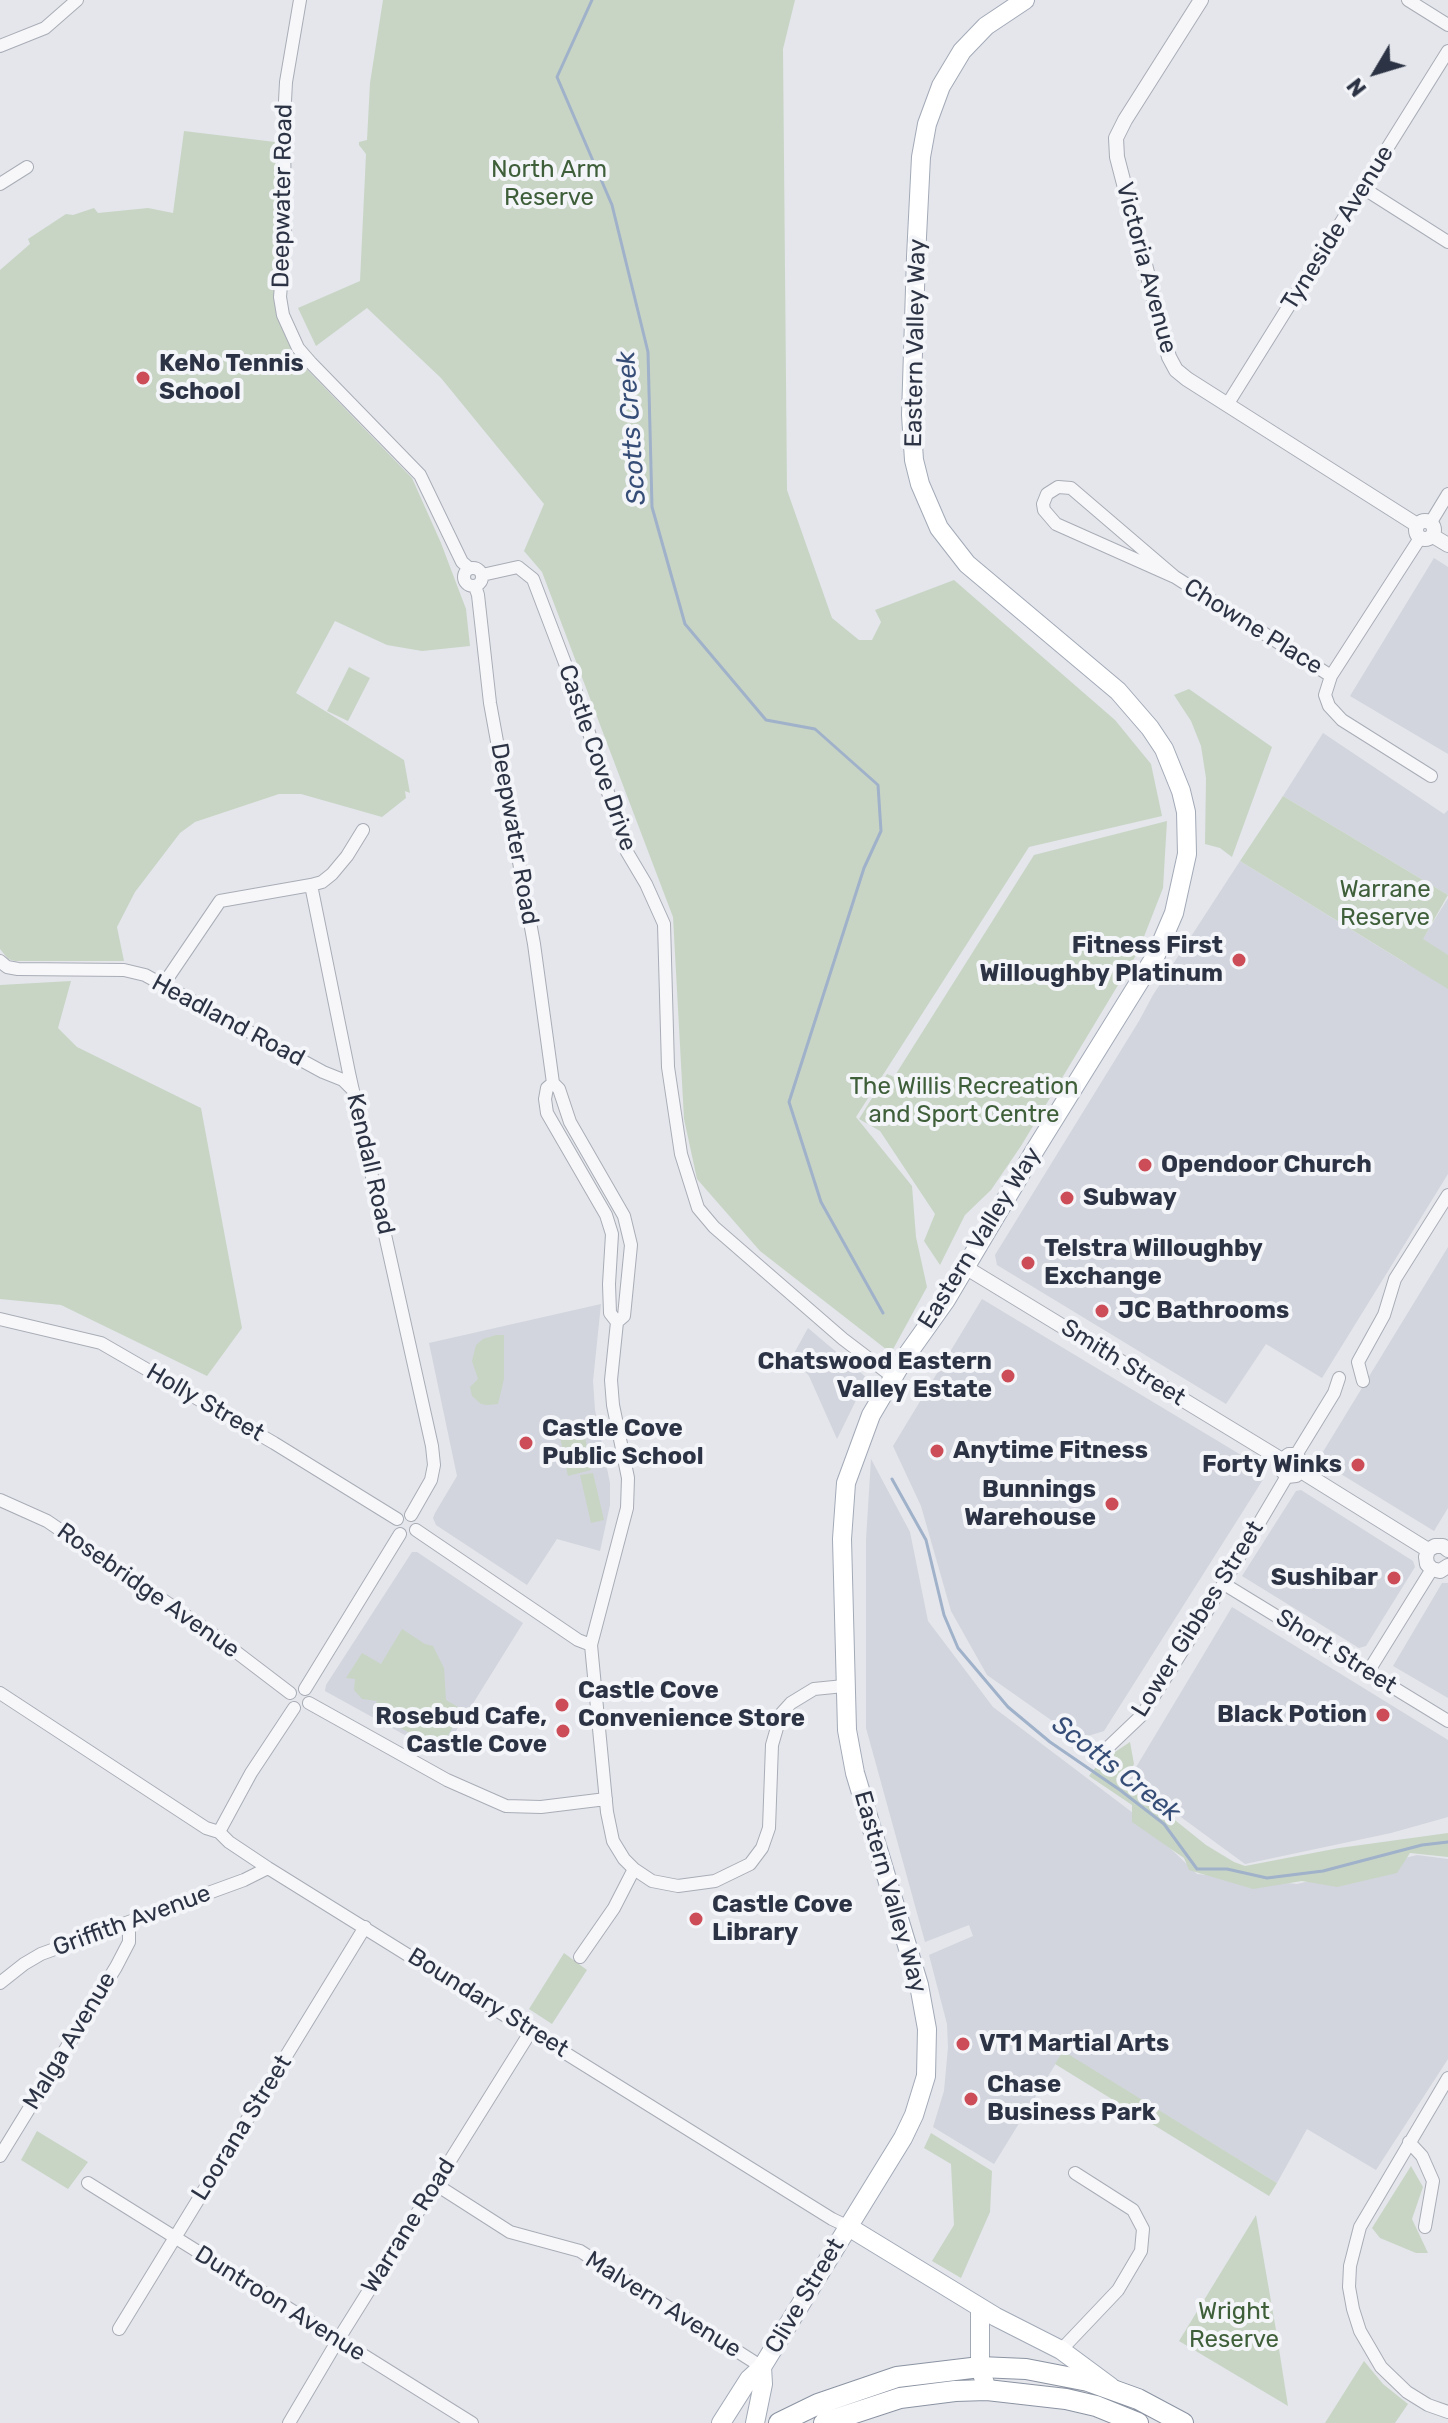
<!DOCTYPE html>
<html>
<head>
<meta charset="utf-8">
<style>
	body { margin:0 }
	#map { position:relative; width:1448px; height:2423px; overflow:hidden; background:#e4e6eb; font-family:Rubik,sans-serif }
	canvas { display:block }
	.north { position:absolute; left:1336px; top:32px; width:80px; height:80px; -webkit-text-stroke:6px #f4f5f9; paint-order:stroke; rotate:232deg; font-size:22px; font-weight:700; line-height:32px; text-align:center; color:#2c3344 }
	.north::after { content:''; display:block; margin:auto; width:28px; height:36px; background:#2c3344; clip-path:polygon(50% 0,100% 100%,50% 72%,0 100%) }
</style>
</head>
<body>
<div id="map">
<canvas width="1448" height="2423"></canvas>
<div class="north">N</div>
</div>
<script>
const context = document.querySelector('canvas').getContext('2d');
context.lineJoin = 'round';
function fillPath(path, color) { context.fillStyle = color; context.fill(path, 'evenodd'); }
const shape = rows => new Path2D(rows.map(r => 'M' + r).join(''));
function strokePath(path, color, width, dash) { context.strokeStyle = color; context.lineWidth = width; context.lineCap = dash ? 'butt' : 'round'; context.setLineDash(dash || []); context.stroke(path); }
function write(font, color, halo, rows, align = 'center') {
  context.font = font + ' Rubik,sans-serif'; context.lineWidth = 8; context.setLineDash([]); context.textBaseline = 'middle'; context.strokeStyle = halo; context.fillStyle = color; for (const [text, x, y, turn = 0] of rows) {
    context.save(); context.translate(x, y); context.rotate((+turn || 0) * Math.PI / 180); context.textAlign = isNaN(turn) ? turn : align; if (halo) context.strokeText(text, 0, 0); context.fillText(text, 0, 0); context.restore();
  }
}
const built = shape([
	[1434,558,1448,567,1448,754,1350,696],
	[1323,733,1444,814,1448,810,1448,895,1283,796],
	[1240,861,1407,964,1448,898,1448,1174,1322,1378,1266,1344,1226,1404,997,1265,995,1255,1139,1021,1153,995],
	[1448,1247,1448,1508,1434,1531,1318,1460],
	[982,1299,1261,1467,1264,1478,1104,1731,1078,1739,987,1675,951,1611,921,1506,893,1446],
	[601,1304,593,1381,595,1410,610,1483,610,1505,600,1551,557,1539,527,1585,436,1525,433,1518,435,1513,457,1476,429,1343],
	[808,1328,867,1378,837,1439,809,1376,792,1357],
	[871,1459,910,1532,928,1621,993,1707,1137,1816,1197,1874,1297,1884,1417,1855,1448,1859,1448,2059,1376,2170,1307,2129,1277,2183,1063,2052,994,2164,933,2127,944,2091,948,2047,947,2024,929,1955,973,1936,969,1925,925,1942,866,1728,866,1540],
	[1301,1490,1413,1561,1415,1567,1366,1646,1359,1648,1242,1576,1296,1491],
	[412,1552,417,1552,523,1623,441,1755,325,1691,326,1685],
	[1442,1583,1448,1583,1448,1698,1393,1666],
	[1232,1607,1448,1740,1448,1817,1391,1833,1245,1864,1129,1779]
]);
const green = shape([
	[383,0,795,0,783,49,787,490,832,618,859,640,872,640,881,622,875,610,954,580,1115,720,1151,764,1162,816,1029,847,856,1117,912,1186,916,1237,927,1287,891,1353,760,1251,697,1179,684,1119,673,917,542,572,524,551,544,504,441,378,367,308,316,346,298,308,360,281,366,154,359,145,359,142,367,140,370,83],
	[184,131,275,142,277,311,295,357,412,478,441,543,466,609,470,646,422,651,387,645,335,621,296,693,404,760,410,793,405,791,406,798,382,817,301,794,279,794,195,822,180,833,135,892,117,927,124,961,15,961,8,959,0,949,0,270,30,244,28,239,66,214,73,215,94,208,98,213,148,208,173,213],
	[349,667,370,678,348,721,327,711],
	[1189,689,1272,747,1232,857,1220,848,1205,844,1206,778,1201,746,1191,721,1174,695],
	[1283,796,1448,895,1423,939,1448,955,1448,989,1240,861],
	[1167,821,1163,888,1138,952,1021,1146,991,1190,965,1215,940,1265,924,1241,935,1214,880,1131,859,1119,887,1074,894,1077,1034,855],
	[71,981,58,1028,77,1047,201,1108,242,1328,207,1376,61,1305,0,1299,0,985],
	[496,1335,504,1335,504,1379,498,1404,488,1405,481,1404,472,1396,470,1387,478,1379,472,1361,476,1345,483,1339],
	[583,1426,591,1470,568,1476,559,1432],
	[593,1473,604,1520,591,1523,580,1475],
	[402,1629,425,1644,433,1646,444,1668,446,1700,463,1710,440,1749,372,1713,377,1701,362,1699,354,1690,355,1679,346,1678,362,1653,381,1664],
	[1130,1742,1134,1764,1125,1780,1206,1845,1234,1862,1245,1866,1339,1848,1448,1833,1448,1857,1410,1853,1397,1873,1337,1887,1302,1881,1253,1889,1189,1870,1184,1858,1132,1822,1132,1805,1089,1776,1100,1762],
	[564,1953,587,1970,552,2024,529,2009],
	[1063,2051,1277,2183,1269,2196,1055,2064],
	[37,2131,88,2162,68,2189,21,2160],
	[931,2133,992,2171,990,2212,961,2278,932,2261,954,2225,951,2164,924,2148],
	[1411,2166,1423,2187,1412,2219,1428,2253,1416,2253,1380,2238,1372,2228],
	[1256,2215,1276,2330,1288,2406,1179,2341],
	[1364,2361,1383,2384,1408,2404,1395,2423,1325,2423]
]);
const stream = shape([
	[592,0,557,77,612,205,648,352,652,507,685,624,766,720,815,729,878,785,881,831,864,868,789,1102,821,1202,883,1313],
	[892,1479,926,1540,944,1615,958,1648,1008,1707,1050,1742,1120,1790,1164,1824,1197,1869,1227,1869,1267,1878,1323,1871,1422,1845,1448,1842]
]);
const minor = shape([
	[300,0,286,82,284,120,285,239,280,297,283,315,298,348,311,363,420,475,462,562,469,568],
	[1408,0,1448,25],
	[0,46,45,28,77,0],
	[0,184,27,167],
	[1363,188,1448,242],
	[1227,405,1448,51],
	[1431,522,1448,494],
	[1420,538,1331,676,1325,695,1329,706,1342,720,1431,776],
	'464 577a9 9 0 1 1 18 0a9 9 0 1 1-18 0Z',
	[482,575,518,567,533,579,576,692,627,852,646,884,664,924,668,1067,681,1154,698,1208,714,1227,843,1339,893,1377],
	[1175,577,1056,524,1044,510,1043,504,1047,494,1058,487,1071,488,1175,577,1331,676],
	[475,586,478,595,490,703,534,944,553,1083,559,1089,570,1122,624,1216,631,1245,624,1316,617,1322,611,1380,613,1405,628,1478,627,1508,591,1645,607,1812,613,1841,624,1859,634,1869,652,1881,678,1886,715,1881,750,1864,762,1848,769,1828,772,1745,781,1714,791,1703,814,1689,844,1686],
	[363,830,347,856,332,874,322,882,311,885,349,1073,432,1446,434,1465,431,1480,411,1515],
	[0,961,7,967,18,969,124,970,145,975,323,1072,343,1080,353,1090],
	[163,985,220,901,311,885],
	[553,1083,547,1088,545,1099,547,1113,606,1215,612,1234,609,1284,610,1313,617,1322],
	[0,1319,101,1343,274,1443,397,1519],
	[1363,1381,1358,1362,1384,1315,1395,1279,1448,1195],
	[1296,1455,1334,1393,1339,1378],
	[0,1500,47,1521,210,1632,290,1693],
	[416,1530,578,1640,591,1645],
	[1224,1584,1448,1721],
	[1368,1672,1432,1569],
	[305,1689,400,1534],
	[0,1693,206,1828,219,1832,229,1842,268,1868,832,2219,847,2226],
	[309,1703,447,1780,506,1806,541,1807,606,1799],
	[1100,1755,1142,1715,1203,1618,1287,1476],
	[219,1832,251,1773,294,1708],
	[580,1957,614,1908,634,1869],
	[0,1983,24,1964,41,1954,244,1880,268,1868],
	[1448,2078,1360,2227,1350,2266,1349,2287,1353,2309,1360,2331,1381,2367,1407,2392,1428,2405,1448,2412],
	[1409,2142,1422,2156,1433,2181,1425,2227],
	[0,2156,116,1967,129,1942,129,1923],
	[88,2183,472,2423],
	[435,2184,510,2232,580,2251,762,2367],
	[119,2329,365,1927],
	[1061,2350,1118,2290,1141,2251,1143,2229,1133,2210,1075,2173],
	[289,2423,338,2340,531,2031]
]);
const tertiary = shape([
	[1201,0,1125,120,1116,138,1117,157,1169,357,1176,370,1187,379,1417,525],
	'1416 530a9 9 0 1 1 18 0a9 9 0 1 1-18 0Z',
	[1433,536,1448,545],
	[965,1267,1282,1460],
	[1282,1460,1289,1455,1296,1455,1302,1464,1301,1471],
	[1282,1460,1280,1468,1287,1476,1296,1475,1301,1471],
	[1301,1471,1428,1550],
	[1448,1550,1443,1546,1435,1546,1428,1550,1426,1557,1427,1564,1432,1569,1440,1571,1448,1566]
]);
const primary = shape([
	[847,2226,996,2317,1061,2350,1111,2387],
	[980,2308,980,2367,987,2390],
	[721,2423,749,2379,762,2367,903,2138,914,2115,926,2076,927,2029,919,1985,855,1773,847,1730,842,1539,846,1483,871,1415,904,1359,946,1300,1035,1150,1156,955,1174,913,1187,854,1186,812,1181,791,1164,749,1150,728,1118,691,967,564,939,528,920,484,914,460,911,415,916,257,921,157,927,124,941,86,962,51,986,26,1025,0],
	[755,2423,763,2384,762,2367]
]);
const trunk = shape([
	[779,2423,818,2404,897,2377,980,2367,1026,2369,1088,2381,1138,2399,1183,2423],
	[824,2423,900,2398,955,2391,987,2390,1066,2399,1096,2406,1138,2423]
]);
const markers = [
	[143,378,8,"#cc4d57"],
	[1239,960,8,"#cc4d57"],
	[1145,1165,8,"#cc4d57"],
	[1067,1198,8,"#cc4d57"],
	[1028,1263,8,"#cc4d57"],
	[1102,1311,8,"#cc4d57"],
	[1008,1376,8,"#cc4d57"],
	[526,1443,8,"#cc4d57"],
	[937,1451,8,"#cc4d57"],
	[1358,1465,8,"#cc4d57"],
	[1112,1504,8,"#cc4d57"],
	[1394,1578,8,"#cc4d57"],
	[562,1705,8,"#cc4d57"],
	[1383,1715,8,"#cc4d57"],
	[563,1731,8,"#cc4d57"],
	[696,1919,8,"#cc4d57"],
	[963,2044,8,"#cc4d57"],
	[971,2099,8,"#cc4d57"]
];
const parkNames = [
	["North Arm",549,170],
	["Reserve",549,198],
	["Warrane",1385,890],
	["Reserve",1385,918],
	["The Willis Recreation",964,1087],
	["and Sport Centre",964,1115],
	["Wright",1234,2312],
	["Reserve",1234,2340]
];
const streetNames = [
	["Deepwater Road",283,196,-89],
	["Tyneside Avenue",1338,228,-58],
	["Victoria Avenue",1146,268,75],
	["Eastern Valley Way",916,343,-89],
	["Chowne Place",1253,627,32],
	["Castle Cove Drive",597,758,71],
	["Deepwater Road",514,834,80],
	["Headland Road",228,1021,28],
	["Kendall Road",370,1164,77],
	["Eastern Valley Way",980,1238,-58],
	["Smith Street",1123,1363,32],
	["Holly Street",205,1403,30],
	["Rosebridge Avenue",148,1591,35],
	["Lower Gibbes Street",1198,1619,-58],
	["Short Street",1336,1652,32],
	["Eastern Valley Way",890,1892,74],
	["Griffith Avenue",132,1921,-20],
	["Boundary Street",488,2003,32],
	["Malga Avenue",70,2041,-59],
	["Loorana Street",242,2128,-58],
	["Warrane Road",409,2226,-58],
	["Clive Street",805,2296,-59],
	["Duntroon Avenue",280,2304,32],
	["Malvern Avenue",663,2305,32]
];
const poiNames = [
	["KeNo Tennis",159,364],
	["School",159,392],
	["Fitness First",1223,946,"right"],
	["Willoughby Platinum",1223,974,"right"],
	["Opendoor Church",1161,1165],
	["Subway",1083,1198],
	["Telstra Willoughby",1044,1249],
	["Exchange",1044,1277],
	["JC Bathrooms",1118,1311],
	["Chatswood Eastern",992,1362,"right"],
	["Valley Estate",992,1390,"right"],
	["Castle Cove",542,1429],
	["Public School",542,1457],
	["Anytime Fitness",953,1451],
	["Forty Winks",1342,1465,"right"],
	["Bunnings",1096,1490,"right"],
	["Warehouse",1096,1518,"right"],
	["Sushibar",1378,1578,"right"],
	["Castle Cove",578,1691],
	["Convenience Store",578,1719],
	["Black Potion",1367,1715,"right"],
	["Rosebud Cafe,",547,1717,"right"],
	["Castle Cove",547,1745,"right"],
	["Castle Cove",712,1905],
	["Library",712,1933],
	["VT1 Martial Arts",979,2044],
	["Chase",987,2085],
	["Business Park",987,2113]
];
const waterNames = [
	["Scotts Creek",632,428,-94],
	["Scotts Creek",1116,1769,38]
];
fillPath(built, '#d2d5dd');
fillPath(green, '#c8d5c5');
strokePath(stream, '#a0b1ca', 3);
strokePath(minor, '#a9adb6', 14);
strokePath(tertiary, '#a9adb6', 16);
strokePath(primary, '#a3aab7', 20);
strokePath(trunk, '#8b93a2', 22);
strokePath(minor, '#f7f7fa', 12);
strokePath(tertiary, '#f7f7fa', 14);
strokePath(primary, '#fff', 18);
strokePath(trunk, '#fff', 20);
for (const [x, y, r, color] of markers) { const dot = new Path2D(); dot.arc(x, y, r, 0, 2 * Math.PI); context.fillStyle = color; context.fill(dot); strokePath(dot, '#f4f5f9', 3); }
write('24px', '#3e5f39', '#f4f5f9', parkNames);
write('24px', '#2c3344', '#f4f5f9', streetNames);
write('bold 24px', '#2c3344', '#f4f5f9', poiNames, 'left');
write('italic 26px', '#364e77', '#f4f5f9', waterNames);
</script>
</body>
</html>
